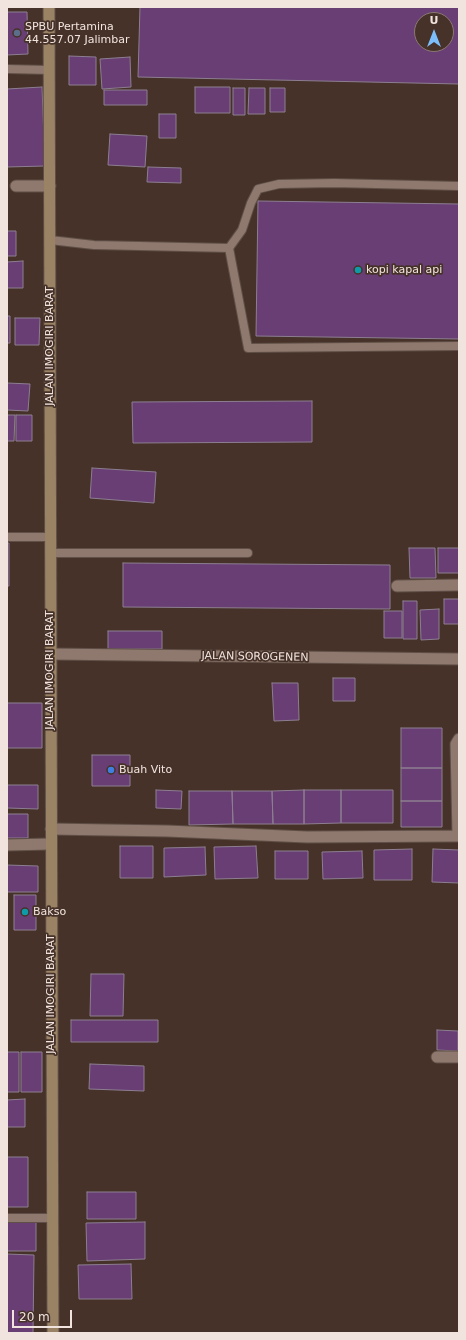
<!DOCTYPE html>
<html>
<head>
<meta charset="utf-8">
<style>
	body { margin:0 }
	#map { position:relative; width:466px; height:1340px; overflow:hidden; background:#463229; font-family:"DejaVu Sans",sans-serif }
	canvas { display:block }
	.frame { position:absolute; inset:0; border:8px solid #f1e4de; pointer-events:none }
	.north { position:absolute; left:414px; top:12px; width:40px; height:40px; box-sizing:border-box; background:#463229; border:1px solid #8a7971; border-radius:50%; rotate:0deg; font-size:11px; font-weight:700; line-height:16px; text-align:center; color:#f1e4de }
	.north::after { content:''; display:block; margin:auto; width:14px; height:18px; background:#7cbef9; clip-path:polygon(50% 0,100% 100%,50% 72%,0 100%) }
	.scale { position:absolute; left:12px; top:1310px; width:60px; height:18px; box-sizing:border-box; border:2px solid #f1e4de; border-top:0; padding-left:5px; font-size:12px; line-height:14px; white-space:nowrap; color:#f1e4de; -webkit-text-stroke:3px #463229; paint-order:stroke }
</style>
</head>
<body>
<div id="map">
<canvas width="466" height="1340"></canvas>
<div class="frame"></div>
<div class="north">U</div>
<div class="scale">20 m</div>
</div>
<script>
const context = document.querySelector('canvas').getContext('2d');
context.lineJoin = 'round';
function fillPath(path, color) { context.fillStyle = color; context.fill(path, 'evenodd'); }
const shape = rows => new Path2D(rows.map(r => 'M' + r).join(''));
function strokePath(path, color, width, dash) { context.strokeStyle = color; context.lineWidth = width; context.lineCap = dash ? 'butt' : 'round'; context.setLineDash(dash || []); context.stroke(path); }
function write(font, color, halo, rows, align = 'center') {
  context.font = font + ' "DejaVu Sans",sans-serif'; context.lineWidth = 3.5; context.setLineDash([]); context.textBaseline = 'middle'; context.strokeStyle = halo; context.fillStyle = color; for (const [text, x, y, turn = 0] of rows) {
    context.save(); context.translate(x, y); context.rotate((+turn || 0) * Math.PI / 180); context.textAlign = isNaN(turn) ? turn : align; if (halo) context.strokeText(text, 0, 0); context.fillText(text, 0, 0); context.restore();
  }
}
const building = shape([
	[140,7,459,7,459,84,138,77,140,7],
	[422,20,446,20,446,44,422,44,422,20],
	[7,12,27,12,28,54,7,55,7,12],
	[69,56,96,57,96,85,69,85,69,56],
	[130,57,131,87,102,89,100,59,130,57],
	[42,87,45,166,7,167,7,89,42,87],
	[195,87,230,87,230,113,195,113,195,87],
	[233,88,245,88,245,115,233,115,233,88],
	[249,88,265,88,265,114,248,114,249,88],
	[270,88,285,88,285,112,270,112,270,88],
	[104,90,147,90,147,105,104,105,104,90],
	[159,114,176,114,176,138,159,138,159,114],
	[110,134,147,136,145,167,108,165,110,134],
	[148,167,181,168,181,183,147,182,148,167],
	[258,201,459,204,459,339,256,336,258,201],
	[7,231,16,231,16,256,7,256,7,231],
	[23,261,23,288,7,288,7,262,23,261],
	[7,316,10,316,10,343,7,343,7,316],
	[15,318,40,318,39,345,15,345,15,318],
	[7,383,30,384,28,411,7,410,7,383],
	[312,401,312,442,133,443,132,402,312,401],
	[7,415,15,415,14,441,7,441,7,415],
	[16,415,32,415,32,441,16,441,16,415],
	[92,468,156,472,154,503,90,498,92,468],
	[7,543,9,543,9,586,7,586,7,543],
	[409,548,435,548,436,578,410,578,409,548],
	[438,548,459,548,459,573,438,573,438,548],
	[123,563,390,565,390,609,123,607,123,563],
	[444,599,459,599,459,624,444,624,444,599],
	[403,601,417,601,417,639,403,639,403,601],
	[439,609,439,639,421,640,420,610,439,609],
	[384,611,402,611,402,638,384,638,384,611],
	[108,631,162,631,162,649,108,649,108,631],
	[333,678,355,678,355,701,333,701,333,678],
	[272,683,298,683,299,720,274,721,272,683],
	[7,703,42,703,42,748,7,748,7,703],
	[401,728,442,728,442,768,401,768,401,728],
	[92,755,130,755,130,786,92,786,92,755],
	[401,768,442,768,442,801,401,801,401,768],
	[7,785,38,785,38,809,7,808,7,785],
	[156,790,182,791,181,809,156,808,156,790],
	[304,790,341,790,341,823,304,824,304,790],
	[304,790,304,824,273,824,272,791,304,790],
	[341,790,393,790,393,823,341,823,341,790],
	[189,791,232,791,233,824,189,825,189,791],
	[232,791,272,791,273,824,233,824,232,791],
	[401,801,442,801,442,827,401,827,401,801],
	[7,814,28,814,28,838,7,838,7,814],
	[120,846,153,846,153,878,120,878,120,846],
	[256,846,258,878,215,879,214,847,256,846],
	[205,847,206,875,164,877,164,848,205,847],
	[412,849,412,880,374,880,374,850,412,849],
	[433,849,459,850,459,883,432,882,433,849],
	[275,851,308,851,308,879,275,879,275,851],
	[362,851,363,878,323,879,322,852,362,851],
	[7,865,38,866,38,892,7,892,7,865],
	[14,895,36,895,36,930,14,930,14,895],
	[91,974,124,974,123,1016,90,1016,91,974],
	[71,1020,158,1020,158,1042,71,1042,71,1020],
	[437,1030,458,1031,458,1051,437,1050,437,1030],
	[7,1052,19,1052,19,1092,7,1092,7,1052],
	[21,1052,42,1052,42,1092,21,1092,21,1052],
	[90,1064,144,1066,144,1091,89,1089,90,1064],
	[25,1099,25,1127,7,1127,7,1100,25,1099],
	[7,1157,28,1157,28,1207,7,1207,7,1157],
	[87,1192,136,1192,136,1219,87,1219,87,1192],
	[7,1220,36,1221,36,1251,7,1251,7,1220],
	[145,1222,145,1259,87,1261,86,1223,145,1222],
	[7,1254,34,1255,33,1333,7,1333,7,1254],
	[131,1264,132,1299,79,1299,78,1265,131,1264]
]);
const service = shape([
	[7,69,49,70],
	[50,240,94,245,229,248,242,230,251,203,258,189,279,184,334,183,459,186],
	[229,248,248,348,459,346],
	[7,537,50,537],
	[50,553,248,553],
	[7,1218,52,1218]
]);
const minor = shape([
	[16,186,50,186],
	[397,586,459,585],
	[50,654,459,659],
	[51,829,167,831,307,837,459,836],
	[458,836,456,744,459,739],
	[7,845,51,844],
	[437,1057,459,1057]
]);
const secondary = shape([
	[49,7,53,1333]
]);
const markers = [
	[17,33,4,"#5c6f8a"],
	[358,270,4,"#0f9aa8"],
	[111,770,4,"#3f7fe0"],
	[25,912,4,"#0f9aa8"]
];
const poiNames = [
	["SPBU Pertamina",25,27],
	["44.557.07 Jalimbar",25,40],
	["kopi kapal api",366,270],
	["Buah Vito",119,770],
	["Bakso",33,912]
];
const streetNames = [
	["JALAN IMOGIRI BARAT",50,346,-90],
	["JALAN SOROGENEN",255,657,1],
	["JALAN IMOGIRI BARAT",50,670,-90],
	["JALAN IMOGIRI BARAT",51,994,-90]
];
fillPath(building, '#683e74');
strokePath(building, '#8d7e91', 1);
strokePath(service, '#5f4f46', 10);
strokePath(minor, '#5f4f46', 13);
strokePath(secondary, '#5f4f46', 13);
strokePath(service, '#8f786d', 8);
strokePath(minor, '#8f786d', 11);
strokePath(secondary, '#9a8265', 11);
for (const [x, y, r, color] of markers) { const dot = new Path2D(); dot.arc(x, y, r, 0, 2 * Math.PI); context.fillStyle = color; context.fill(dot); strokePath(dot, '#463229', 1.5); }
write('11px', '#f1e4de', '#463229', poiNames, 'left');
write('11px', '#f1e4de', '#463229', streetNames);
</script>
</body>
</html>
